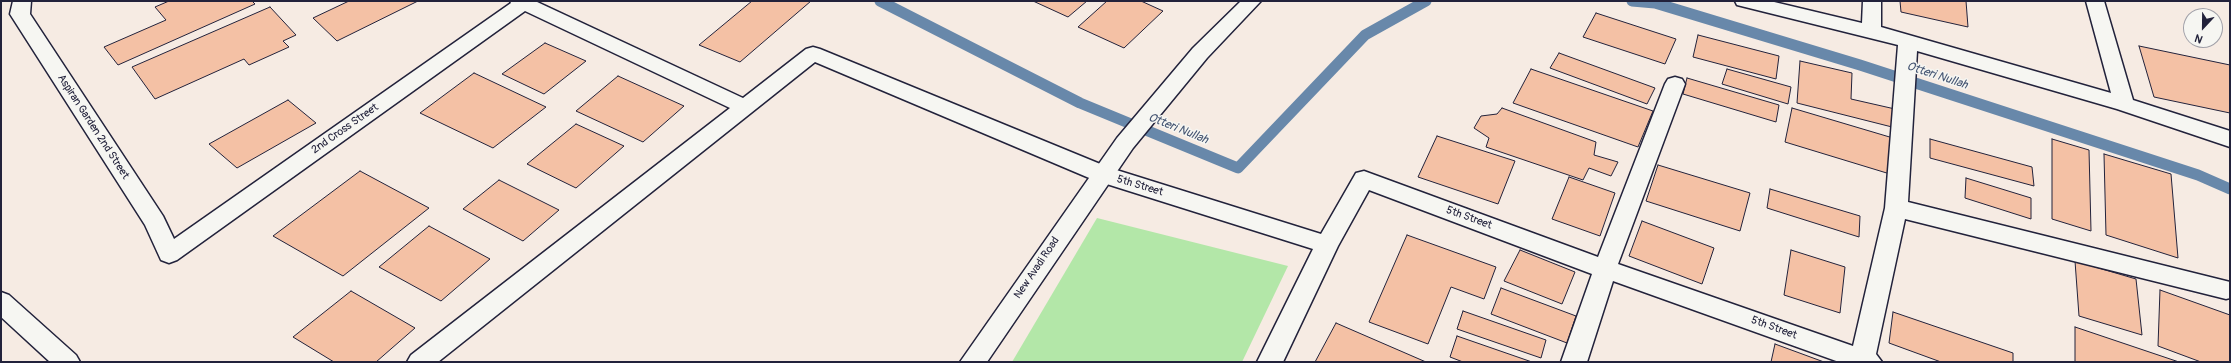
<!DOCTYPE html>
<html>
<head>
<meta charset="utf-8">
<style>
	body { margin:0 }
	#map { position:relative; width:2231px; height:363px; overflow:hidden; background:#f6ebe3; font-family:Pangolin,sans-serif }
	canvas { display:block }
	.frame { position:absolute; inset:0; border:2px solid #22223b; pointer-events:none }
	.north { position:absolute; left:2183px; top:8px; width:40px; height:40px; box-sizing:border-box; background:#f6f6f2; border:1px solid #a1a1a9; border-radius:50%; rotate:202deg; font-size:11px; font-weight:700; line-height:16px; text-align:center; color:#22223b }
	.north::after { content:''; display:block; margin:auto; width:14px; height:18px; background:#22223b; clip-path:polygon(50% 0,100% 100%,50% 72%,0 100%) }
</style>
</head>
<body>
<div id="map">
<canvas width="2231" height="363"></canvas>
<div class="frame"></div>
<div class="north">N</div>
</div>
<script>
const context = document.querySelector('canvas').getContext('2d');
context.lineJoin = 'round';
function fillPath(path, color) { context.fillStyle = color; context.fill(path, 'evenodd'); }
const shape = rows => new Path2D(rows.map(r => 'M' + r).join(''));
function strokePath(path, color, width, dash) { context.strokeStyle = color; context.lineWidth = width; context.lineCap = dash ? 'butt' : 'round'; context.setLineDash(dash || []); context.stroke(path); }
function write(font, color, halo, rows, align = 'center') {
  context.font = font + ' Pangolin,sans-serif'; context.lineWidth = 3; context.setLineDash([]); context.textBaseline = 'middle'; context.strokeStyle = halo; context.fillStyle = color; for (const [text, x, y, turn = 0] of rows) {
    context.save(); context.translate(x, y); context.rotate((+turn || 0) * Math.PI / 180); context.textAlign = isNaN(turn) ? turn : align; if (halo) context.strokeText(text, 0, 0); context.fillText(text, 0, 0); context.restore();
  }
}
const green = shape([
	[1097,218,1288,266,1242,362,1012,362]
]);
const stream = shape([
	[880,1,1080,103,1238,168,1365,35,1426,1],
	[1632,1,1655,3,1860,65,2198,175,2230,189]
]);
const building = shape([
	[169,1,252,1,255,4,118,65,104,47,166,20,155,7,169,1],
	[349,1,418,1,337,41,313,18,349,1],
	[752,1,811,1,740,62,699,45,752,1],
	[1033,1,1087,1,1068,17,1033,1],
	[1107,1,1141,1,1163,11,1124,48,1078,27,1107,1],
	[1900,1,1966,1,1968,27,1901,12,1900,1],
	[270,7,296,35,283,41,289,47,249,65,244,59,155,99,132,67,270,7],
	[1596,13,1676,39,1665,64,1583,37,1596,13],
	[1698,35,1779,56,1776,79,1693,57,1698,35],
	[545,43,586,61,544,94,502,74,545,43],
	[2139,46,2230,65,2230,113,2154,97,2139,46],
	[1559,53,1655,88,1647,104,1550,68,1559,53],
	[1800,61,1852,73,1851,99,1895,109,1896,128,1797,103,1800,61],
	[1531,69,1653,111,1638,147,1513,103,1531,69],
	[1727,69,1791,87,1788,104,1722,84,1727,69],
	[474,73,546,107,493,148,420,113,474,73],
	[618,76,684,106,643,142,576,111,618,76],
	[1687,78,1779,105,1776,122,1683,94,1687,78],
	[288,100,316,123,237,168,209,144,288,100],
	[1502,108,1596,142,1594,155,1618,162,1611,176,1589,168,1583,180,1486,147,1489,138,1474,128,1481,116,1497,114,1502,108],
	[1792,108,1893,138,1890,174,1785,142,1792,108],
	[576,124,624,146,576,188,527,164,576,124],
	[1437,136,1515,161,1498,204,1418,177,1437,136],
	[1930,139,2032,167,2034,186,1930,158,1930,139],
	[2052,139,2089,150,2091,231,2052,219,2052,139],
	[2104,154,2171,174,2178,258,2106,235,2104,154],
	[1658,165,1750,193,1740,231,1646,201,1658,165],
	[360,171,429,208,343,276,273,236,360,171],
	[1569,177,1615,193,1600,236,1552,219,1569,177],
	[1966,178,2031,198,2031,219,1965,198,1966,178],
	[499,180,559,210,523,241,463,209,499,180],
	[1770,189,1860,216,1859,237,1767,208,1770,189],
	[1642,221,1714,248,1702,284,1629,256,1642,221],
	[429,226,490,259,441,301,379,267,429,226],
	[1407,235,1496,267,1484,299,1451,287,1428,344,1369,322,1407,235],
	[1520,250,1575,272,1562,304,1504,281,1520,250],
	[1791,250,1845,267,1840,313,1784,295,1791,250],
	[2075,261,2136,279,2142,335,2079,316,2075,261],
	[1501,288,1576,316,1567,343,1491,314,1501,288],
	[2160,290,2230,315,2230,362,2201,362,2158,346,2160,290],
	[351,291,415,328,376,362,334,362,293,337,351,291],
	[1463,311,1546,340,1541,358,1457,329,1463,311],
	[1893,312,2013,353,2013,362,1941,362,1889,343,1893,312],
	[1336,323,1426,362,1315,362,1336,323],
	[2075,327,2179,362,2075,362,2075,327],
	[1457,336,1532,362,1463,362,1450,357,1457,336],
	[1775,344,1824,362,1771,362,1775,344]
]);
const minor = shape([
	[13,1,31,1,30,14,163,216,174,239,511,3,510,1,535,1,743,98,806,49,813,47,820,49,1110,168,1321,234,1356,173,1364,171,1598,257,1665,84,1668,79,1675,77,1682,79,1685,84,1618,264,1853,346,1885,208,1898,45,1737,5,1735,1,1770,1,1862,23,1863,1,1881,1,1881,27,2111,93,2086,1,2104,1,2133,100,2230,131,2230,147,2117,109,1917,51,1908,202,2226,281,2230,282,2230,298,2226,299,1905,219,1876,354,1882,362,1839,362,1613,281,1587,362,1561,362,1592,274,1369,190,1338,246,1283,362,1257,362,1313,249,1094,180,815,62,438,362,407,362,411,355,730,108,525,11,177,260,169,263,161,260,145,225,10,14,13,1],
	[1,292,9,295,76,355,80,362,50,362,1,317,1,292]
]);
const major = shape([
	[1241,1,1261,1,1207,58,1133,148,987,362,960,362,1117,138,1193,48,1241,1]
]);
const streetNames = [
	["Aspiran Garden 2nd Street",93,127,57],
	["2nd Cross Street",345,129,-35],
	["5th Street",1140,186,17],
	["5th Street",1469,218,20],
	["New Avadi Road",1037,268,-56],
	["5th Street",1774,328,20]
];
const waterNames = [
	["Otteri Nullah",1937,76,18],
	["Otteri Nullah",1178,129,22]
];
fillPath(green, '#b3e7a8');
strokePath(stream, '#6888aa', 11);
fillPath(building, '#f4c1a5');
strokePath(building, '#22223b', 1);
strokePath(minor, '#22223b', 3);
strokePath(major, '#22223b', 3);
fillPath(minor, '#f6f6f2');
fillPath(major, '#f6f6f2');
write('11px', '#22223b', '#f6f6f2', streetNames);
write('italic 12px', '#455572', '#f6f6f2', waterNames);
</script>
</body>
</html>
